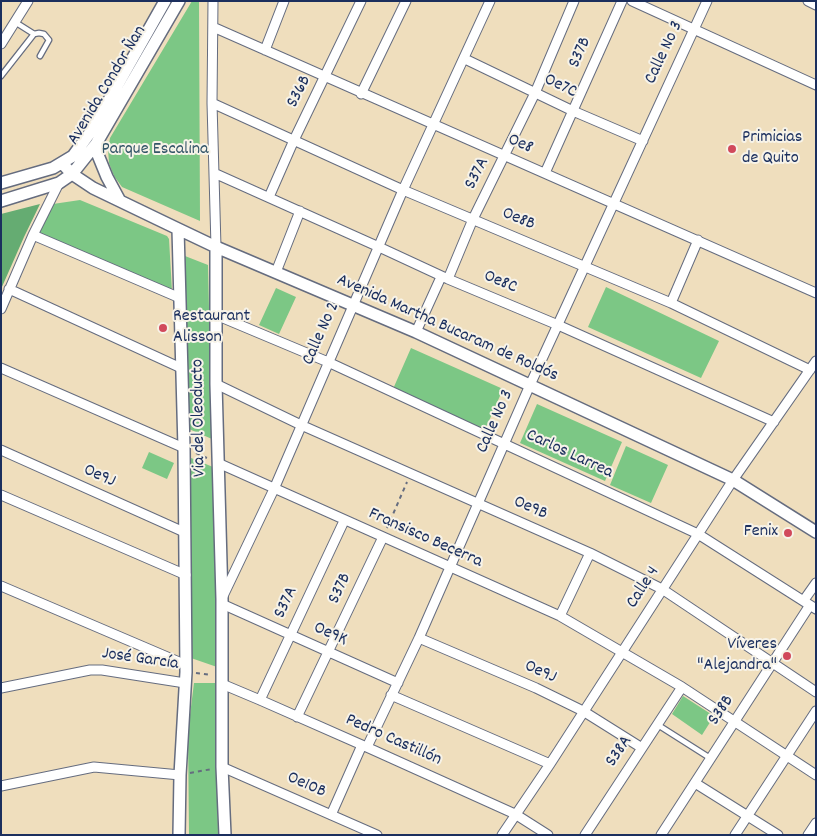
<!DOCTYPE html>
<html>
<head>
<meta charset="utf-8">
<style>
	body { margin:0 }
	#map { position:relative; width:817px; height:836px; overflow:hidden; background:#efdebd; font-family:Dekko,sans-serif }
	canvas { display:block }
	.frame { position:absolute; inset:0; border:2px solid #1b2f5e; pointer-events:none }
</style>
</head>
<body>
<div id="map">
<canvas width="817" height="836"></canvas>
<div class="frame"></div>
</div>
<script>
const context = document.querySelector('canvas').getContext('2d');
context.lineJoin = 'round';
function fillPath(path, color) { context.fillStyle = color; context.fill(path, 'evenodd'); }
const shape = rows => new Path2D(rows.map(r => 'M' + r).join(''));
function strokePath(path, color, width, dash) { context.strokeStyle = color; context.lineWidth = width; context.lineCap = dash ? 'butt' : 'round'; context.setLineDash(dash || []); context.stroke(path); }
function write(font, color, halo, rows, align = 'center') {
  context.font = font + ' Dekko,sans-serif'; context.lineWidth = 4; context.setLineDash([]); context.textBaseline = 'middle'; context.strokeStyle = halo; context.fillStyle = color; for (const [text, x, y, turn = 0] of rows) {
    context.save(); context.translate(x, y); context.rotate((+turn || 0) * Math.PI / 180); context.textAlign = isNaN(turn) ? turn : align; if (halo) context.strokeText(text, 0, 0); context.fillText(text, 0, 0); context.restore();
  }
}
const green = shape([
	[192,1,199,1,200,221,122,187,114,176,109,163,108,149,110,138],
	[80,200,167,236,169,239,172,291,39,234,53,204],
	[185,256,208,265,212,439,189,429],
	[606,287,719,341,701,378,588,327],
	[276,288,296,297,279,334,259,325],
	[411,348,503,389,485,430,393,389],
	[537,404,622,442,605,481,520,443],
	[626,446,668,465,651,503,610,485],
	[149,452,174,463,167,479,142,468],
	[191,458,213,467,217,667,191,658],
	[194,683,216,683,218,835,189,835,188,731],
	[683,696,714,716,702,735,672,714]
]);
const forest = shape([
	[40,204,24,237,1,289,1,214]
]);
const path = shape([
	[196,453,207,458],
	[387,528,407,482],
	[196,673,211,675],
	[190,773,212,769]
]);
const service = shape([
	[15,22,34,34],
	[1,76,34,34,39,33,44,34,49,40,40,56],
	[658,725,710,758]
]);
const minor = shape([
	[213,1,212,103,216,247],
	[632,1,816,85],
	[808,1,816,5],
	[213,27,816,293],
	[1,44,28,1],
	[265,50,284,1],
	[465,59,573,111,643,141],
	[361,94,406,1],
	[212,103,403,190,671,303,810,370],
	[214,173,379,247,448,279,558,325,774,422],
	[545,173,622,1],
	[269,197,294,140,361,1],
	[33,235,180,298],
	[276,272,300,211],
	[448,279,473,219,535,93,574,1],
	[9,289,181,368],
	[671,303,698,240],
	[1,309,33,235,59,183],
	[216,315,328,362,698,534,816,609],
	[416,332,441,277],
	[1,368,184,448],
	[216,384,301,425,590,553,662,589,816,692],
	[1,450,184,532],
	[218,463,560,616,682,687,816,775],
	[1,495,186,575],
	[1,586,186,665],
	[223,596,274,489,403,190,490,1],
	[804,600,816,583],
	[222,604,398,683],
	[560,616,590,553],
	[419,638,536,688,583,711,642,748],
	[222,684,260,700,362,745,515,814,548,835],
	[1,688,90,670,102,670,185,683],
	[391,695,550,764],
	[260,700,344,521],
	[297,717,383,537],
	[367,747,419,638,530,385,707,1],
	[222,767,377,835],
	[695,783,778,835],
	[1,786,94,767,180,775],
	[331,815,362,745],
	[502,835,550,764,733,480,816,361],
	[585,835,682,687],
	[661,835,810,605],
	[735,835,816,711],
	[808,835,816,823]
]);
const tertiary = shape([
	[96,144,98,155,107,177,120,201],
	[62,163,72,174,93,188,174,227,216,247,416,332,733,480,816,532],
	[1,183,53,168,73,156,92,130,165,1],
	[1,201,59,183,72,174,96,144,179,1],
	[178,229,184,448,186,672,180,775,179,835],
	[216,247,216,384,222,599,222,767,225,835]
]);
const markers = [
	[732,149,5,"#d1495b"],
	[163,328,5,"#d1495b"],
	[788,533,5,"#d1495b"],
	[787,656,5,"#d1495b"]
];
const streetNames = [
	["S37B",581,53,-66],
	["Calle No 3",665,53,-65],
	["Avenida Condor Ñan",108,86,-59],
	["Oe7C",560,87,26],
	["S36B",300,92,-63],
	["Oe8",520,145,23],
	["S37A",478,174,-63],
	["Oe8B",518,220,23],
	["Oe8C",500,283,22],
	["Avenida Martha Bucaram de Roldós",447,329,24],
	["Calle No 2",322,334,-66],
	["Via del Oleoducto",200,418,-91],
	["Calle No 3",496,422,-66],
	["Carlos Larrea",569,455,25],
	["Oe9J",99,477,24],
	["Oe9B",530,509,24],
	["Fransisco Becerra",425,539,24],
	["Calle 4",644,588,-57],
	["S37B",341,589,-65],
	["S37A",287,603,-65],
	["Oe9K",330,635,24],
	["José García",140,660,8],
	["Oe9J",540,673,24],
	["S38B",722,711,-56],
	["Pedro Castillón",393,741,24],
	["S38A",620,752,-56],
	["Oe10B",306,786,24]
];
const poiNames = [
	["Primicias",742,139],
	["de Quito",742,160],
	["Restaurant",173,318],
	["Alisson",173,339],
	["Fenix",778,533,"right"],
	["Víveres",777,646,"right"],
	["\"Alejandra\"",777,667,"right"]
];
const parkNames = [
	["Parque Escalina",155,151]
];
fillPath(green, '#7cc785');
fillPath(forest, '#65ac72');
strokePath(service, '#656c7f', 7);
strokePath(minor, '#656c7f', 11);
strokePath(tertiary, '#656c7f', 14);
strokePath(path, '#656c7f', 2, [4, 4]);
strokePath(service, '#fff', 4.5);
strokePath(minor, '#fff', 9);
strokePath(tertiary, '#fff', 11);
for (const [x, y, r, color] of markers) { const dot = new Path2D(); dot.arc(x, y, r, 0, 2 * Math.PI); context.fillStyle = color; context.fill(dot); strokePath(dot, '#f7f3e8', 2); }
write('18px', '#1b2f5e', '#f7f3e8', streetNames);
write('18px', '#1b2f5e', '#f7f3e8', poiNames, 'left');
write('18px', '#335568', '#f7f3e8', parkNames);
</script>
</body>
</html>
